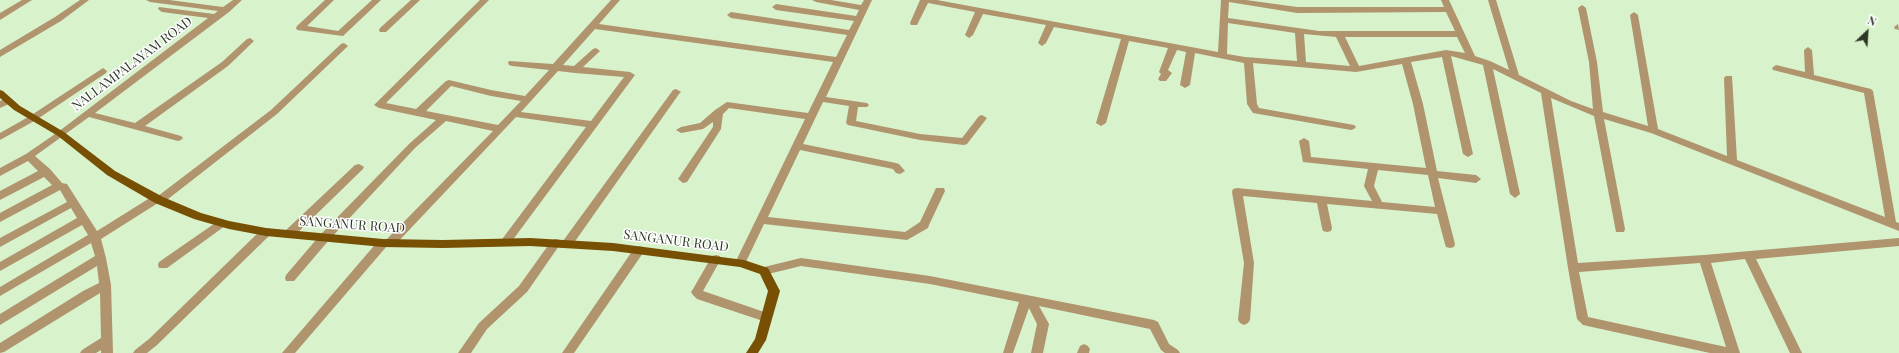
<!DOCTYPE html>
<html>
<head>
<meta charset="utf-8">
<style>
	body { margin:0 }
	#map { position:relative; width:1899px; height:353px; overflow:hidden; background:#d8f2cc; font-family:"Playfair Display",serif }
	canvas { display:block }
	.north { position:absolute; left:1847px; top:12px; width:40px; height:40px; -webkit-text-stroke:3px #fff; paint-order:stroke; rotate:25deg; font-size:11px; font-weight:700; line-height:16px; text-align:center; color:#2c3627 }
	.north::after { content:''; display:block; margin:auto; width:14px; height:18px; background:#2c3627; clip-path:polygon(50% 0,100% 100%,50% 72%,0 100%) }
</style>
</head>
<body>
<div id="map">
<canvas width="1899" height="353"></canvas>
<div class="north">N</div>
</div>
<script>
const context = document.querySelector('canvas').getContext('2d');
context.lineJoin = 'round';
const shape = rows => new Path2D(rows.map(r => 'M' + r).join(''));
function fillPath(path, color) { context.fillStyle = color; context.fill(path, 'evenodd'); }
function write(font, color, halo, rows, align = 'center') {
  context.font = font + ' "Playfair Display",serif'; context.lineWidth = 3; context.setLineDash([]); context.textBaseline = 'middle'; context.strokeStyle = halo; context.fillStyle = color; for (const [text, x, y, turn = 0] of rows) {
    context.save(); context.translate(x, y); context.rotate((+turn || 0) * Math.PI / 180); context.textAlign = isNaN(turn) ? turn : align; if (halo) context.strokeText(text, 0, 0); context.fillText(text, 0, 0); context.restore();
  }
}
const minor = shape([
	[22,0,32,0,0,20,0,13,22,0],
	[80,0,89,0,61,21,0,57,0,50,55,17,80,0],
	[146,0,169,0,223,7,233,0,242,0,229,12,95,113,135,123,222,62,247,39,250,38,254,41,228,66,145,126,181,136,183,138,181,140,178,141,89,117,35,156,50,169,62,183,67,184,97,231,153,196,158,196,271,110,341,44,344,43,348,46,277,114,163,203,158,203,101,239,106,258,111,285,113,353,101,353,101,350,96,353,80,353,82,350,101,338,100,293,4,352,0,353,0,343,83,291,99,283,97,266,0,325,0,314,95,256,91,243,0,296,0,287,88,235,82,225,0,271,0,262,77,218,71,208,0,247,0,238,67,202,60,190,0,222,0,213,52,185,44,177,0,200,0,191,38,171,28,161,0,176,0,168,26,154,58,132,208,18,162,12,158,9,159,7,214,14,218,11,150,2,146,0],
	[325,0,334,0,307,26,338,31,372,0,381,0,343,36,297,30,296,28,297,26,325,0],
	[411,0,420,0,386,32,380,32,379,30,380,28,411,0],
	[480,0,489,0,386,103,416,109,446,81,449,80,491,90,525,96,549,70,512,66,509,65,508,63,509,61,553,64,611,0,620,0,599,24,836,57,847,35,731,18,727,15,731,12,849,30,854,21,776,10,772,7,776,4,856,16,859,10,816,2,812,0,831,0,861,5,864,0,872,0,826,97,867,103,869,105,867,107,858,107,856,121,920,134,962,138,979,116,982,115,987,118,967,144,964,145,920,140,848,125,846,123,849,106,823,102,803,144,896,163,899,164,905,171,900,174,896,173,893,169,800,150,768,217,905,232,920,222,936,188,944,188,945,191,929,225,928,228,907,240,764,224,744,266,740,267,736,266,735,263,805,119,729,108,723,114,721,129,687,182,683,183,678,179,713,127,713,122,703,129,681,133,676,130,681,127,700,123,715,110,727,102,808,113,833,62,595,29,563,65,574,66,593,49,596,48,600,51,583,67,630,72,635,75,509,245,505,246,501,245,500,242,586,127,516,117,394,246,387,246,295,353,282,353,379,240,386,240,493,131,446,121,415,148,329,240,294,281,286,281,285,278,286,275,321,234,409,144,436,120,379,108,374,105,480,0],
	[558,71,575,73,624,77,591,121,521,112,558,71],
	[451,86,491,96,521,101,498,125,426,111,451,86],
	[920,0,937,0,1218,52,1221,0,1246,0,1297,7,1444,7,1441,0,1449,0,1475,56,1490,61,1509,70,1488,0,1496,0,1519,75,1571,101,1593,109,1589,62,1578,8,1582,5,1586,8,1597,62,1603,112,1648,126,1630,15,1634,12,1638,15,1658,129,1727,156,1724,78,1726,76,1732,76,1737,160,1885,217,1864,93,1773,70,1772,68,1776,65,1805,72,1804,50,1808,47,1812,50,1814,75,1871,89,1873,91,1896,222,1899,223,1899,231,1651,133,1604,119,1625,229,1624,232,1616,232,1594,116,1551,98,1578,263,1704,255,1899,238,1899,246,1756,259,1802,353,1790,353,1745,259,1711,263,1740,353,1710,353,1583,325,1577,319,1568,268,1541,93,1493,69,1520,194,1515,198,1510,194,1483,65,1451,56,1473,154,1468,157,1463,154,1442,57,1411,62,1423,104,1437,171,1476,175,1481,179,1476,183,1438,178,1455,244,1454,247,1450,248,1446,247,1445,244,1437,214,1327,204,1332,228,1331,231,1327,232,1323,231,1322,228,1317,203,1243,196,1254,263,1250,320,1248,323,1244,325,1240,323,1238,320,1244,263,1232,192,1233,189,1237,188,1372,201,1364,186,1368,169,1303,162,1299,141,1304,138,1309,141,1311,157,1426,168,1413,104,1402,64,1356,72,1253,63,1257,104,1259,108,1354,125,1356,127,1354,129,1351,130,1253,113,1247,104,1244,63,1195,53,1190,85,1185,88,1180,85,1186,52,1177,50,1168,70,1172,73,1166,81,1160,81,1158,79,1161,74,1159,72,1168,48,1129,41,1106,123,1101,126,1096,123,1121,39,1054,27,1046,43,1042,46,1038,43,1046,25,983,14,973,35,969,38,965,35,975,12,928,3,917,25,911,25,910,23,920,0],
	[1229,2,1297,13,1446,12,1455,31,1319,31,1228,18,1229,2],
	[1228,23,1295,33,1297,61,1245,57,1227,54,1228,23],
	[1304,34,1336,37,1350,66,1306,62,1304,34],
	[1345,37,1457,37,1465,53,1446,50,1359,66,1345,37],
	[1378,170,1428,175,1435,207,1382,202,1374,186,1378,170],
	[1700,263,1726,347,1588,317,1579,272,1700,263],
	[1898,24,1899,30,1895,29,1894,27,1898,24],
	[103,68,107,71,106,73,36,120,0,140,0,133,30,116,103,68],
	[676,89,681,92,679,94,571,247,563,247,562,244,563,241,673,90,676,89],
	[8,98,11,99,13,101,11,103,0,108,0,101,8,98],
	[359,164,364,167,363,169,293,237,285,237,284,234,285,231,355,165,359,164],
	[221,219,225,220,226,223,225,226,167,268,159,268,158,265,159,262,221,219],
	[266,228,270,229,271,232,270,235,157,345,147,353,133,353,135,350,149,339,262,229,266,228],
	[556,239,560,240,561,243,527,292,487,329,471,353,458,353,479,323,519,286,552,240,556,239],
	[639,246,643,247,644,250,643,253,574,353,562,353,635,247,639,246],
	[716,255,720,256,721,259,703,291,770,314,772,317,770,320,766,322,697,299,693,295,691,292,693,289,712,256,716,255],
	[801,258,930,276,1154,320,1158,322,1169,344,1178,350,1180,353,1165,353,1161,350,1150,329,1039,306,1049,324,1043,353,1031,353,1037,324,1029,308,1013,353,1003,353,1019,302,930,284,801,266,764,275,760,274,759,271,760,268,764,267,801,258],
	[1084,344,1088,346,1090,349,1089,353,1077,353,1080,346,1084,344]
]);
const major = shape([
	[0,90,3,91,20,106,64,132,115,171,163,197,201,213,229,221,266,228,383,239,443,240,530,238,613,243,744,260,768,268,780,291,766,340,758,353,746,353,755,339,768,291,760,274,740,267,613,251,530,246,443,248,383,247,266,236,229,229,194,219,155,203,107,175,58,136,14,110,0,98,0,90]
]);
const streetNames = [
	["NALLAMPALAYAM ROAD",132,64,-37],
	["SANGANUR ROAD",352,225,4],
	["SANGANUR ROAD",676,241,7]
];
fillPath(minor, '#b0946d');
fillPath(major, '#775004');
write('13px', '#2c3627', '#fff', streetNames);
</script>
</body>
</html>
